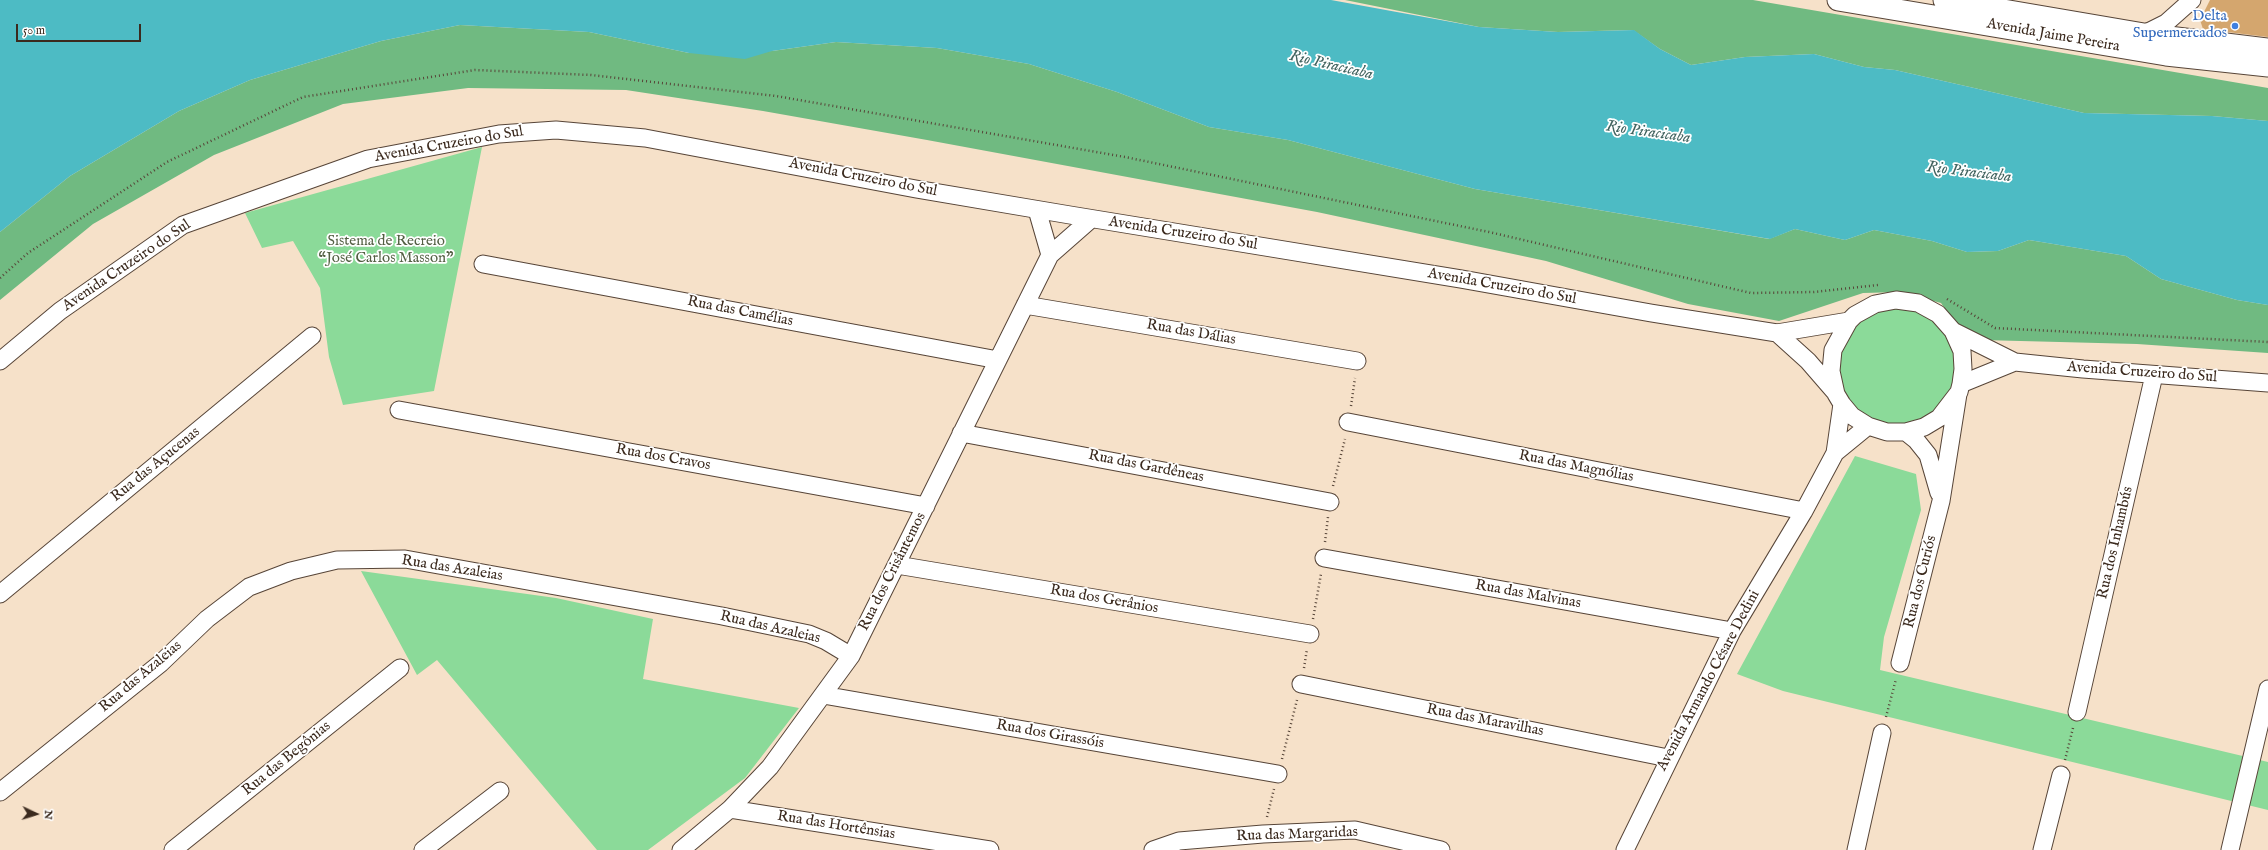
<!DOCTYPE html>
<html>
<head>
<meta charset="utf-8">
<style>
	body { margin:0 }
	#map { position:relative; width:2268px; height:850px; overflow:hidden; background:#f6e1c9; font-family:"IM FELL English",serif }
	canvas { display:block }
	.north { position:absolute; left:16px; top:794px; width:40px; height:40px; -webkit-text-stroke:3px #fff; paint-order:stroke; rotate:94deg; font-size:11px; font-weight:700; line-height:16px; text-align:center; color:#3b2a1e }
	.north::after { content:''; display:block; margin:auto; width:14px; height:18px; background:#3b2a1e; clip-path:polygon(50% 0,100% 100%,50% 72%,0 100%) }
	.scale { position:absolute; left:16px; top:24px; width:125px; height:18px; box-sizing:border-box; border:2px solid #3b2a1e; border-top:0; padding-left:5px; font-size:12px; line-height:14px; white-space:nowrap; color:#3b2a1e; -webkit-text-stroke:3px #fff; paint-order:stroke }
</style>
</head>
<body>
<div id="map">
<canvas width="2268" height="850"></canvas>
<div class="north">N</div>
<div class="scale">50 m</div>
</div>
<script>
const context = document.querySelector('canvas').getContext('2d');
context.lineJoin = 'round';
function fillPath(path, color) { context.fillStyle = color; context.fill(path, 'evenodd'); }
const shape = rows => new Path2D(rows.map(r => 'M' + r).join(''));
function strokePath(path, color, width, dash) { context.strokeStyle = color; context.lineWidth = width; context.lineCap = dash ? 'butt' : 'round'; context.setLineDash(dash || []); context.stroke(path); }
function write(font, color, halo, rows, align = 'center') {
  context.font = font + ' "IM FELL English",serif'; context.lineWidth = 3.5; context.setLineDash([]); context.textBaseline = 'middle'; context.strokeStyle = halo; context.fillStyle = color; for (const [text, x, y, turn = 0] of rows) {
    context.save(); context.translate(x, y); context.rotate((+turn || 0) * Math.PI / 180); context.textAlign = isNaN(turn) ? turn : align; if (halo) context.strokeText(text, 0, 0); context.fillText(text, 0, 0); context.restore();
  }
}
const green = shape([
	[482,147,434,391,343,405,329,357,320,288,293,241,262,248,245,213],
	'1839 366a58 58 0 1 1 116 0a58 58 0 1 1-116 0Z',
	[1855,456,1916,474,1921,510,1884,637,1880,670,2268,762,2268,810,1783,691,1737,674],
	[361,571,556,598,653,619,643,679,799,708,745,778,648,850,597,850,437,660,417,675]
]);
const forest = shape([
	[1345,0,1753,0,2268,88,2268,121,2212,116,2084,113,1895,70,1864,67,1814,54,1745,57,1691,65,1660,49,1633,30,1558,32,1479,27],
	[460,25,589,32,689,53,772,51,836,42,937,48,1029,64,1117,92,1209,127,1288,140,1475,189,1769,239,1795,229,1845,240,1874,230,1932,241,1967,252,1998,251,2029,240,2126,256,2161,279,2237,300,2268,305,2268,353,2137,344,1982,340,1958,328,1941,303,1900,292,1863,293,1779,321,1688,304,1546,261,1317,212,927,140,763,111,626,90,468,88,343,104,214,155,93,224,0,300,0,232,70,176,179,111,250,80,381,41]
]);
const water = shape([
	[0,0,1331,0,1479,27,1558,32,1634,30,1660,49,1691,65,1745,57,1814,54,1864,67,1895,70,2084,113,2212,116,2268,121,2268,305,2237,300,2161,279,2126,256,2029,240,1998,251,1967,252,1932,241,1874,230,1845,240,1795,229,1770,239,1475,189,1288,140,1209,127,1117,92,1029,64,937,48,836,42,772,51,745,59,689,53,589,32,460,25,381,41,250,80,179,111,70,176,0,232]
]);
const building = shape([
	[2210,0,2268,0,2268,37,2203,29,2200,20]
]);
const path = shape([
	[0,278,28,253,167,162,303,97,475,70,591,75,776,96,1125,157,1489,232,1751,293,1814,292,1878,285],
	[1947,299,1995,328,2268,342],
	[1351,406,1355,378],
	[1333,486,1345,439],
	[1325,542,1328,517],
	[1313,619,1321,574],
	[1304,668,1307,649],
	[1886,717,1896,679],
	[1282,759,1297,700],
	[2065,760,2073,728],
	[1267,817,1274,789]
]);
const minor = shape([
	[2144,34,2166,23,2192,0],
	[1037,210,1050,255],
	[483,264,998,360],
	[1025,305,1357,361],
	[1953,331,1962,351,1963,369,1961,384,1959,392,1939,418,1924,427,1906,432,1887,432,1868,426,1852,416,1842,404,1836,394,1831,371,1833,350,1849,321,1855,315,1875,304,1896,300,1918,303,1938,314,1953,331,2015,362,2083,369,2268,383],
	[1777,333,1808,361,1834,391],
	[0,361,60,311,183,225,368,159,499,134,556,130,645,138,916,189,1070,215,1461,279,1651,313,1777,333,1849,321],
	[1961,384,2015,362],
	[399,410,926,506],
	[1348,422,1804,511],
	[1906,432,1916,440,1928,455,1939,493],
	[961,433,1330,502],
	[1835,453,1868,426],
	[1324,558,1732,631],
	[897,565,1310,634],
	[0,594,312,336],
	[1900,663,1941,501,1958,394],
	[1301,684,1668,758],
	[823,695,1278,774],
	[2077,712,2154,375],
	[0,792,161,663,207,619,249,587,291,571,337,560,405,559,722,616,809,634,826,641,851,656],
	[730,809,990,850],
	[173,850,400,668],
	[423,850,500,791],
	[681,850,730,809,770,767,851,656,1050,255,1091,219],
	[1153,850,1179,841,1263,834,1355,830,1441,850],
	[1625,850,1732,631,1804,511,1835,453,1842,404],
	[1856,850,1882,733],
	[2042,850,2061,775],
	[2230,850,2268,689]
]);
const major = shape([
	[1838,0,2166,55,2268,66],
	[1944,0,2144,34,2268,49]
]);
const markers = [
	[2235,26,4,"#3f7fe0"]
];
const shopNames = [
	["Delta",2227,17],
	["Supermercados",2227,34]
];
const streetNames = [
	["Avenida Jaime Pereira",2053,36,10],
	["Avenida Cruzeiro do Sul",449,145,-10],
	["Avenida Cruzeiro do Sul",863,178,11],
	["Avenida Cruzeiro do Sul",1183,234,9],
	["Avenida Cruzeiro do Sul",127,266,-34],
	["Avenida Cruzeiro do Sul",1502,287,10],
	["Rua das Camélias",740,312,11],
	["Rua das Dálias",1191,333,10],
	["Avenida Cruzeiro do Sul",2142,373,4],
	["Rua dos Cravos",663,458,10],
	["Rua das Açucenas",156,465,-39],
	["Rua das Gardêneas",1146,467,11],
	["Rua das Magnólias",1576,467,11],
	["Rua dos Inhambús",2116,543,-77],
	["Rua das Azaleias",452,569,9],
	["Rua dos Crisântemos",893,572,-63],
	["Rua dos Curiós",1921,582,-76],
	["Rua das Malvinas",1528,595,10],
	["Rua dos Gerânios",1104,600,10],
	["Rua das Azaleias",770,628,13],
	["Rua das Azaleias",141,677,-40],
	["Avenida Armando Césare Dedini",1709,681,-62],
	["Rua das Maravilhas",1485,721,11],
	["Rua dos Girassóis",1050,735,10],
	["Rua das Begônias",287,759,-39],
	["Rua das Hortênsias",836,826,9],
	["Rua das Margaridas",1297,835,-2]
];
const parkNames = [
	["Sistema de Recreio",386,242],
	["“José Carlos Masson”",386,259]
];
const waterNames = [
	["Rio Piracicaba",1331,66,13],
	["Rio Piracicaba",1648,133,8],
	["Rio Piracicaba",1969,173,7]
];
fillPath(green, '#8bda99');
fillPath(forest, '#70ba81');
fillPath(water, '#4dbbc4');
fillPath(building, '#d4a66e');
strokePath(minor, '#574538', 19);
strokePath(major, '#574538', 23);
strokePath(path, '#574538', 2.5, [1, 3]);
strokePath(minor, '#fff', 17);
strokePath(major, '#fff', 21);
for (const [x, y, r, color] of markers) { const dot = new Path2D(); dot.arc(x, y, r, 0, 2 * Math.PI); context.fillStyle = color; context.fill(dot); strokePath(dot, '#fff', 1.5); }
write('15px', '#366cbe', '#fff', shopNames, 'right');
write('15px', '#3b2a1e', '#fff', streetNames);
write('15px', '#535f43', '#fff', parkNames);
write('italic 16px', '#426460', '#fff', waterNames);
</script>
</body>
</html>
